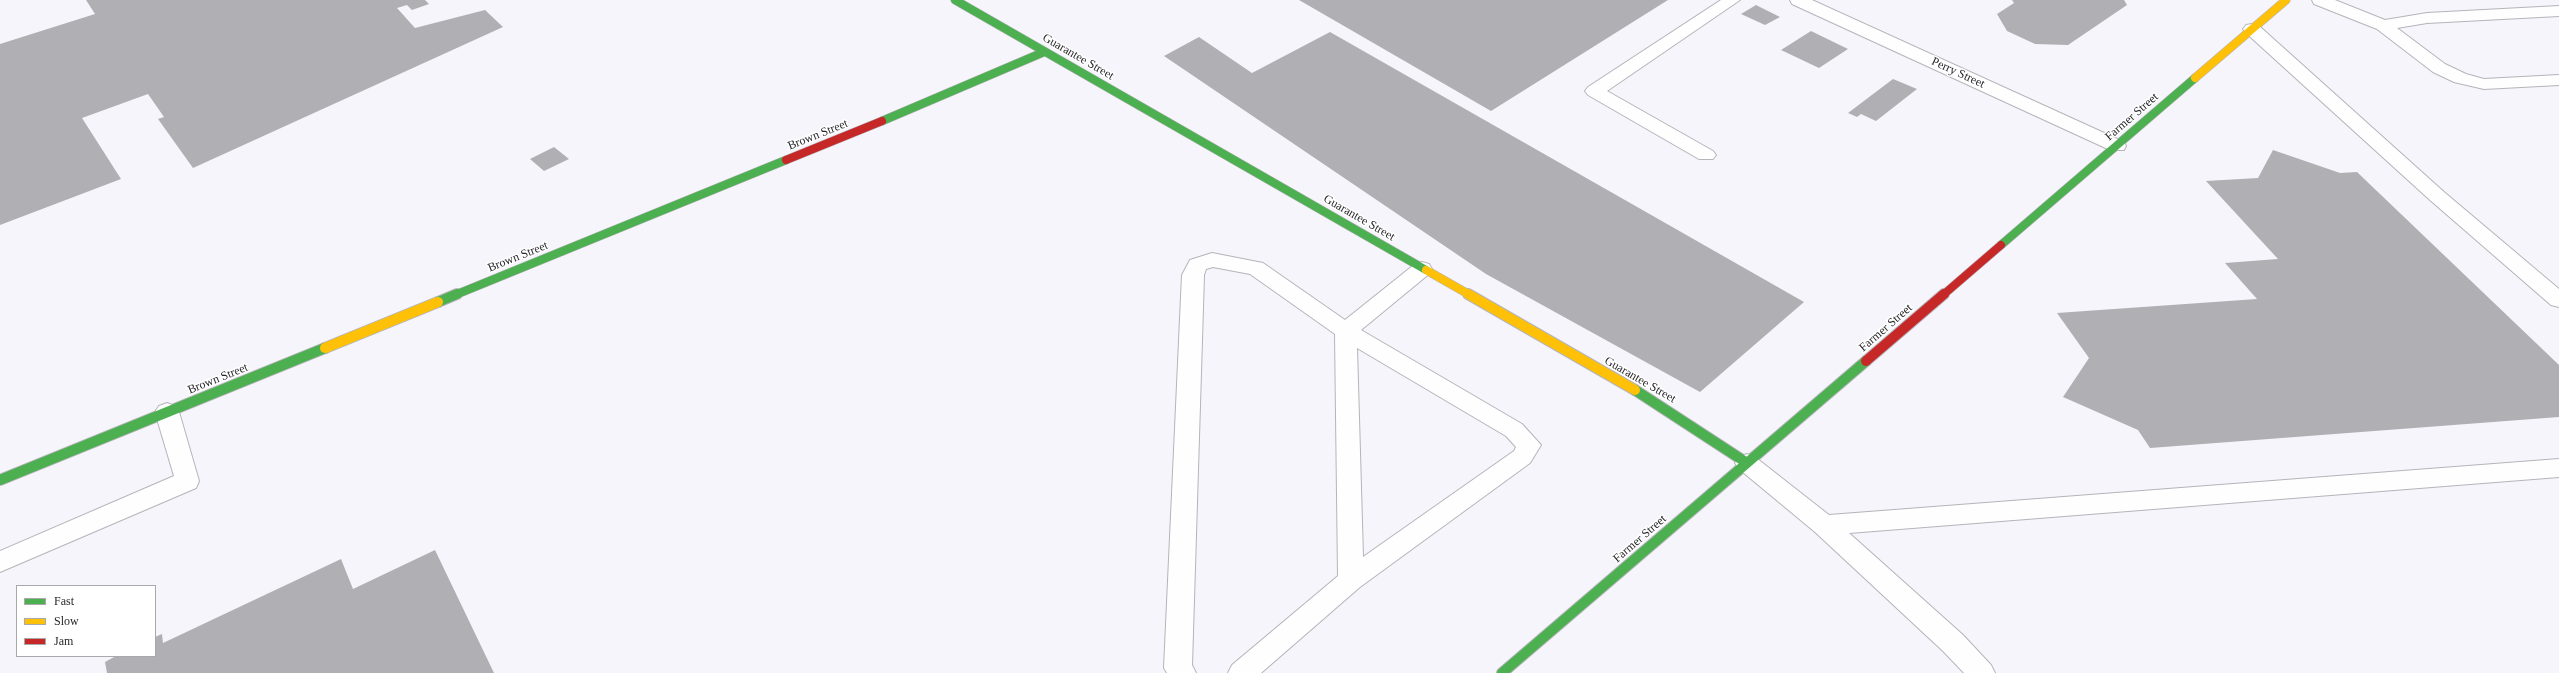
<!DOCTYPE html>
<html>
<head>
<meta charset="utf-8">
<style>
	body { margin:0 }
	#map { position:relative; width:2559px; height:673px; overflow:hidden; background:#f6f5fc; font-family:"Times New Roman",serif }
	canvas { display:block }
	.legend { position:absolute; left:16px; top:585px; width:140px; height:72px; box-sizing:border-box; background:#fff; border:1px solid #a9a8aa; margin:0; padding:5px 7px; list-style:none; font-size:12px; color:#27262a }
	.legend li { display:flex; align-items:center; gap:8px; height:20px }
	.legend b { width:20px; border:1px solid #a9a8aa }
</style>
</head>
<body>
<div id="map">
<canvas width="2559" height="673"></canvas>
<ul class="legend">
<li><b style="height:5px;background:#4caf50"></b>Fast</li>
<li><b style="height:5px;background:#ffc107"></b>Slow</li>
<li><b style="height:5px;background:#c62828"></b>Jam</li>
</ul>
</div>
<script>
const context = document.querySelector('canvas').getContext('2d');
context.lineJoin = 'round';
function fillPath(path, color) { context.fillStyle = color; context.fill(path, 'evenodd'); }
const shape = rows => new Path2D(rows.map(r => 'M' + r).join(''));
function strokePath(path, color, width, dash) { context.strokeStyle = color; context.lineWidth = width; context.lineCap = dash ? 'butt' : 'round'; context.setLineDash(dash || []); context.stroke(path); }
function write(font, color, halo, rows, align = 'center') {
  context.font = font + ' "Times New Roman",serif'; context.lineWidth = 3; context.setLineDash([]); context.textBaseline = 'middle'; context.strokeStyle = halo; context.fillStyle = color; for (const [text, x, y, turn = 0] of rows) {
    context.save(); context.translate(x, y); context.rotate((+turn || 0) * Math.PI / 180); context.textAlign = isNaN(turn) ? turn : align; if (halo) context.strokeText(text, 0, 0); context.fillText(text, 0, 0); context.restore();
  }
}
const building = shape([
	[86,0,425,0,429,4,412,10,407,5,397,8,415,28,485,10,503,27,193,168,158,119,164,117,148,94,82,118,121,179,0,225,0,44,95,14],
	[1299,0,1668,0,1491,111],
	[2012,0,2124,0,2127,5,2068,45,2035,44,2007,31,1997,14,2014,3],
	[1756,5,1780,17,1765,25,1741,14],
	[1811,31,1848,49,1819,68,1781,50],
	[1330,32,1804,302,1700,392,1486,274,1164,56,1199,37,1252,73],
	[1893,79,1917,89,1876,121,1861,114,1857,117,1848,113],
	[554,147,569,159,544,171,530,159],
	[2273,150,2340,173,2357,172,2559,365,2559,417,2150,448,2138,430,2063,397,2089,358,2057,313,2257,299,2225,263,2278,259,2206,181,2258,178],
	[435,550,494,673,107,673,105,662,116,656,155,656,155,637,162,634,163,643,341,559,353,589]
]);
const lane = shape([
	[1721,0,1740,0,1607,91,1713,151,1716,155,1713,159,1699,159,1588,95,1585,91,1588,87,1721,0],
	[2312,0,2335,0,2385,20,2427,13,2559,6,2559,16,2427,23,2397,28,2445,64,2466,74,2484,79,2559,75,2559,85,2484,89,2454,82,2433,72,2377,29,2314,4,2312,0],
	[2252,24,2258,25,2444,192,2559,289,2559,307,2551,305,2430,200,2246,33,2243,29,2246,25,2252,24],
	[1212,253,1263,263,1345,320,1415,264,1422,262,1429,264,1432,269,1429,274,1361,330,1522,424,1541,445,1530,463,1360,587,1261,673,1228,673,1232,665,1338,576,1335,334,1250,274,1213,267,1206,269,1204,275,1192,665,1196,673,1167,673,1164,668,1182,275,1190,260,1212,253],
	[1357,348,1506,436,1516,447,1514,451,1363,557,1357,348],
	[167,403,175,406,179,412,199,481,196,488,0,572,0,551,174,476,155,412,159,406,167,403],
	[1747,454,1755,457,1829,515,2559,459,2559,477,1849,533,1963,635,1991,665,1995,673,1964,673,1943,651,1815,532,1739,469,1735,463,1739,457,1747,454]
]);
const street = shape([
	[1790,0,1812,0,2124,142,2126,146,2124,150,2110,150,1792,4,1790,0]
]);
const fastFar1 = shape([
	[955,0,1426,270],
	[882,121,1044,52],
	[2001,245,2195,78],
	[455,295,786,160]
]);
const fast = shape([
	[438,302,457,294],
	[1635,390,1747,463],
	[0,480,325,348],
	[1502,673,1866,361]
]);
const slowFar1 = shape([
	[2195,78,2286,0],
	[1426,270,1470,295]
]);
const slow = shape([
	[1468,294,1635,390],
	[325,348,438,302]
]);
const jamFar1 = shape([
	[786,160,882,121],
	[1943,295,2001,245]
]);
const jam = shape([
	[1866,361,1944,294]
]);
const streetNames = [
	["Guarantee Street",1078,57,30],
	["Perry Street",1958,73,25],
	["Farmer Street",2132,117,-41],
	["Brown Street",818,135,-22],
	["Guarantee Street",1359,218,30],
	["Brown Street",518,257,-22],
	["Farmer Street",1886,328,-41],
	["Brown Street",218,379,-22],
	["Guarantee Street",1640,380,30],
	["Farmer Street",1640,539,-41]
];
fillPath(building, '#b0afb4');
strokePath(lane, '#b5b4b9', 2);
strokePath(street, '#b5b4b9', 2);
strokePath(fastFar1, '#b5b4b9', 9);
strokePath(fast, '#b5b4b9', 12);
strokePath(slowFar1, '#b5b4b9', 9);
strokePath(slow, '#b5b4b9', 12);
strokePath(jamFar1, '#b5b4b9', 9);
strokePath(jam, '#b5b4b9', 12);
fillPath(lane, '#fefeff');
fillPath(street, '#fefeff');
strokePath(fastFar1, '#4caf50', 8);
strokePath(fast, '#4caf50', 10);
strokePath(slowFar1, '#ffc107', 8);
strokePath(slow, '#ffc107', 10);
strokePath(jamFar1, '#c62828', 8);
strokePath(jam, '#c62828', 10);
write('12px', '#27262a', '#fff', streetNames);
</script>
</body>
</html>
